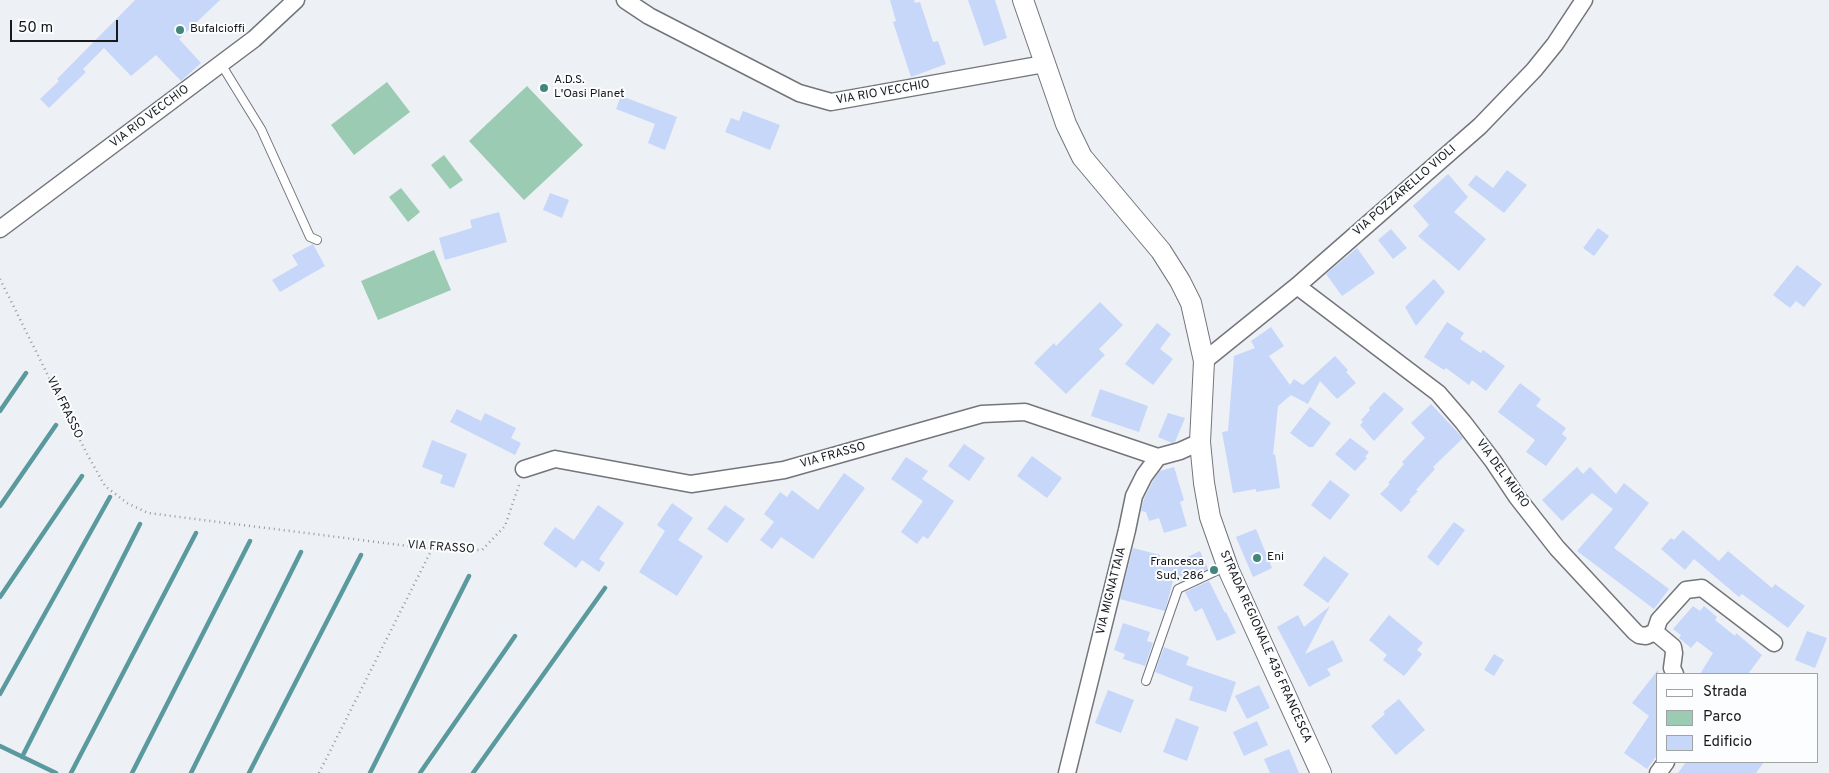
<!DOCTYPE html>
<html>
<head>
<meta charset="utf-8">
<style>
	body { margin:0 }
	#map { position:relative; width:1829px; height:773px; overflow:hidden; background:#edf0f5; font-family:Overpass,sans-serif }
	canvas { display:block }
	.legend { position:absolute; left:1656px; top:673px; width:162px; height:90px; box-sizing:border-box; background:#fcfdfe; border:1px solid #a1a2a3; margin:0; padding:6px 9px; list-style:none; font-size:15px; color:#18191b }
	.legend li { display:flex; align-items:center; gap:10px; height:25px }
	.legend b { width:25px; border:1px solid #a1a2a3 }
	.scale { position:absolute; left:10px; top:20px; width:108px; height:22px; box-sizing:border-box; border:2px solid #18191b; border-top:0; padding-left:6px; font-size:15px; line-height:18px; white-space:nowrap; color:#18191b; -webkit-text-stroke:4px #fcfdfe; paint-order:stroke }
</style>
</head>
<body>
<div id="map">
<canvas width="1829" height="773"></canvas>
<ul class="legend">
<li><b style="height:6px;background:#fff"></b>Strada</li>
<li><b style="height:14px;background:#9bcbb3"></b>Parco</li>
<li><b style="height:14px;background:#c6d7fa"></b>Edificio</li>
</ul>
<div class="scale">50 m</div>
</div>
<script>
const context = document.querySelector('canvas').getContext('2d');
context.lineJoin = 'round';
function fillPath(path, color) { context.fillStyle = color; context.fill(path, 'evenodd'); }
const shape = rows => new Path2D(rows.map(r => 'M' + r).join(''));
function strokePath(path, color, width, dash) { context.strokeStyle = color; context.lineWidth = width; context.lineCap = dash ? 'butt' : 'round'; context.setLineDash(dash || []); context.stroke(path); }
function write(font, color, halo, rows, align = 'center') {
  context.font = font + ' Overpass,sans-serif'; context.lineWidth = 4; context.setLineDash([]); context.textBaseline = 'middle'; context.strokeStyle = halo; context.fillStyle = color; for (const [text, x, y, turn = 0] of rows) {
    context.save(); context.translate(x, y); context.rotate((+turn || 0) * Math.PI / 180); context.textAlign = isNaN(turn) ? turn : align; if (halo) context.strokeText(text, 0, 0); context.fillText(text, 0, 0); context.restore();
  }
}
const green = shape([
	[387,82,410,112,354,155,331,125],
	[527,86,583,145,524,200,469,141],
	[444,155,463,180,450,189,431,165],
	[401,188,420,212,408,222,389,197],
	[434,250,451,290,378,320,361,281]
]);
const stream = shape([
	[0,411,26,373],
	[0,506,56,425],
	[0,597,82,476],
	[0,694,110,497],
	[0,746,56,773],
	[22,757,140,524],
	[71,773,196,533],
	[132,773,250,541],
	[191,773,301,552],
	[249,773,361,555],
	[370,773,469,576],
	[420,773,515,636],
	[473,773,605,588]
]);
const building = shape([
	[135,0,220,0,179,39,201,63,181,81,156,55,131,76,104,48,83,69,86,72,49,108,40,99,59,81,57,79,61,75],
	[890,0,914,0,915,3,920,2,933,42,938,41,946,64,911,77,893,22,896,21],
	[968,0,995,0,1007,38,984,46],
	[621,96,677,117,665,150,648,143,655,124,616,109],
	[743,111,780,125,770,150,725,132,731,118,739,121],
	[1507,170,1527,185,1504,213,1468,185,1476,175,1493,188],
	[1448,174,1468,197,1454,212,1486,239,1459,271,1418,236,1429,225,1413,206],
	[550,193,569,200,562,218,543,210],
	[499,212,507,242,445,260,439,238,472,228,470,220],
	[1598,228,1609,236,1594,256,1583,248],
	[1391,229,1407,248,1393,259,1378,240],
	[313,244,325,266,280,292,272,280,298,265,292,255],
	[1357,248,1375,273,1342,296,1326,274],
	[1797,265,1822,284,1804,307,1796,301,1790,308,1773,295],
	[1434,279,1445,292,1416,326,1405,307],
	[1100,302,1123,325,1099,349,1105,355,1066,394,1034,363,1054,343,1056,346],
	[1447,322,1464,333,1460,339,1481,353,1483,350,1505,366,1486,391,1472,380,1469,385,1446,368,1444,370,1424,357],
	[1157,323,1171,334,1160,349,1173,359,1153,385,1125,364],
	[1271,327,1284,346,1269,356,1290,385,1294,379,1303,385,1335,356,1348,370,1346,372,1356,383,1337,399,1320,381,1308,404,1291,395,1278,406,1273,455,1275,454,1280,488,1256,492,1256,489,1233,493,1222,432,1228,431,1234,356,1255,348,1251,341],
	[1520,383,1541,399,1536,406,1566,428,1562,434,1567,438,1546,466,1526,452,1535,440,1498,412],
	[1100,389,1148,406,1139,432,1091,416],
	[1384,392,1404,409,1374,441,1360,425,1363,422,1361,420,1370,410,1369,408],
	[1431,404,1463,438,1433,467,1435,469,1416,490,1418,491,1409,500,1411,501,1401,512,1380,494,1390,484,1388,483,1404,464,1402,462,1425,438,1411,423],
	[1310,407,1331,423,1313,447,1309,447,1290,433],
	[457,409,481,421,485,413,516,428,511,438,521,443,515,455,450,422],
	[1168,413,1185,418,1175,442,1172,443,1158,437],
	[1350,438,1369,452,1365,457,1367,458,1355,471,1335,454],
	[432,440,467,454,454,488,440,483,443,475,422,467],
	[964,444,985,458,969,481,948,466],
	[1032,456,1062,478,1047,498,1017,476],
	[906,457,928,471,922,479,954,501,928,539,923,536,917,544,901,532,923,501,891,479],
	[1174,467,1184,500,1180,502,1187,526,1164,533,1159,518,1149,521,1146,512,1141,511,1144,499,1153,481,1160,471],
	[1577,467,1583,474,1590,467,1616,494,1624,483,1649,503,1614,548,1669,589,1654,609,1577,551,1613,509,1592,493,1562,521,1542,500],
	[844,473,865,488,813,559,781,537,772,549,760,540,774,522,764,514,780,492,787,497,792,490,818,510],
	[1330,480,1350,495,1330,520,1311,505],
	[672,503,693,518,678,540,703,556,677,596,639,572,665,531,657,525],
	[598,505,624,523,599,559,605,563,599,572,582,560,576,568,543,544,555,527,574,540],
	[725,505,745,519,727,543,707,529],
	[1454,522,1465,530,1438,566,1427,557],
	[1256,529,1272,568,1253,577,1236,537],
	[1683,530,1719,561,1728,551,1772,588,1775,584,1805,606,1788,628,1742,594,1739,597,1694,559,1685,570,1661,549,1671,538,1674,540],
	[1133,548,1160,555,1159,559,1175,563,1200,551,1208,569,1180,582,1175,573,1165,611,1120,599],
	[1324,556,1349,574,1328,603,1303,585],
	[1209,581,1225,613,1226,612,1236,633,1217,641,1202,608,1195,612,1185,592],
	[1330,606,1305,654,1333,640,1343,661,1327,669,1331,675,1309,687,1277,627,1298,615,1304,627],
	[1693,606,1700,611,1704,606,1717,617,1715,620,1735,636,1736,633,1762,655,1748,674,1700,674,1713,653,1697,641,1691,648,1679,638,1681,635,1673,629],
	[1389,615,1423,643,1417,650,1422,654,1404,676,1383,660,1387,655,1369,640],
	[1123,623,1150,632,1147,641,1153,643,1145,666,1123,659,1125,654,1114,650],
	[1807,631,1827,638,1815,668,1795,660],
	[1164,647,1189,657,1186,665,1236,682,1226,712,1189,700,1193,687,1155,672],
	[1494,654,1504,660,1494,676,1484,670],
	[1658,670,1658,754,1647,769,1624,753,1649,716,1632,703],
	[1259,685,1270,708,1247,719,1235,696],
	[1108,690,1134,700,1121,733,1095,723],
	[1399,699,1425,730,1396,755,1371,726,1385,714,1383,712],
	[1176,718,1199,727,1187,761,1163,752],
	[1257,721,1268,745,1244,756,1233,732],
	[1289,749,1299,773,1270,773,1264,759],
	[1686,762,1764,762,1756,773,1678,773]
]);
const path = shape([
	[0,279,86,452,105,486,127,503,148,513,432,549,482,550,505,526,520,482],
	[319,773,432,549]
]);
const service = shape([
	[221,64,261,129,310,237,317,240],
	[1146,681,1178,589,1227,566]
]);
const minor = shape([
	[625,0,649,16,799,93,831,102,1044,64],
	[0,229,254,39,296,0],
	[1297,286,1438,393,1463,422,1493,461,1517,497,1557,548,1635,632,1639,635,1646,636,1655,632,1673,647,1674,653,1672,668,1675,674],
	[1204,361,1297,286,1480,126,1534,70,1555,44,1584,0],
	[524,469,555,459,691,484,784,470,982,414,1025,412,1158,457],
	[1655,632,1659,620,1686,590,1702,588,1774,643],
	[1067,773,1127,530,1134,496,1144,476,1158,457,1180,451,1200,442],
	[1658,773,1666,762]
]);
const tertiary = shape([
	[1023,0,1066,124,1082,157,1161,251,1180,281,1191,303,1204,361,1200,442,1204,483,1210,517,1229,571,1321,773]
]);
const markers = [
	[180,30,5,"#40867c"],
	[544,88,5,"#40867c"],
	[1257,558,5,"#40867c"],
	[1214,570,5,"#40867c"]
];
const poiNames = [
	["Bufalcioffi",190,30],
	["A.D.S.",554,81],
	["L'Oasi Planet",554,95],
	["Eni",1267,558],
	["Francesca",1204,563,"right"],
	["Sud, 286",1204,577,"right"]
];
const streetNames = [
	["VIA RIO VECCHIO",883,93,-10],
	["VIA RIO VECCHIO",150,117,-37],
	["VIA POZZARELLO VIOLI",1405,191,-41],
	["VIA FRASSO",64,408,64],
	["VIA FRASSO",833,456,-16],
	["VIA DEL MURO",1502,474,54],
	["VIA FRASSO",441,548,4],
	["VIA MIGNATTAIA",1112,591,-76],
	["STRADA REGIONALE 436 FRANCESCA",1265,647,66]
];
fillPath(green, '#9bcbb3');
strokePath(stream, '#5a9a9e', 4.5);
fillPath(building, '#c6d7fa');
strokePath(service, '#73757a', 10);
strokePath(minor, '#73757a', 19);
strokePath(tertiary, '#73757a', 22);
strokePath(path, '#96989c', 2.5, [1, 4]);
strokePath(service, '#fff', 8);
strokePath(minor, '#fff', 16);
strokePath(tertiary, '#fff', 20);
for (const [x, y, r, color] of markers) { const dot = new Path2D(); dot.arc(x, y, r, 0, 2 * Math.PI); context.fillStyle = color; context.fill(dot); strokePath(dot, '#fcfdfe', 2); }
write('12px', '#18191b', '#fcfdfe', poiNames, 'left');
write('12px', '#18191b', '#fcfdfe', streetNames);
</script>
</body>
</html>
